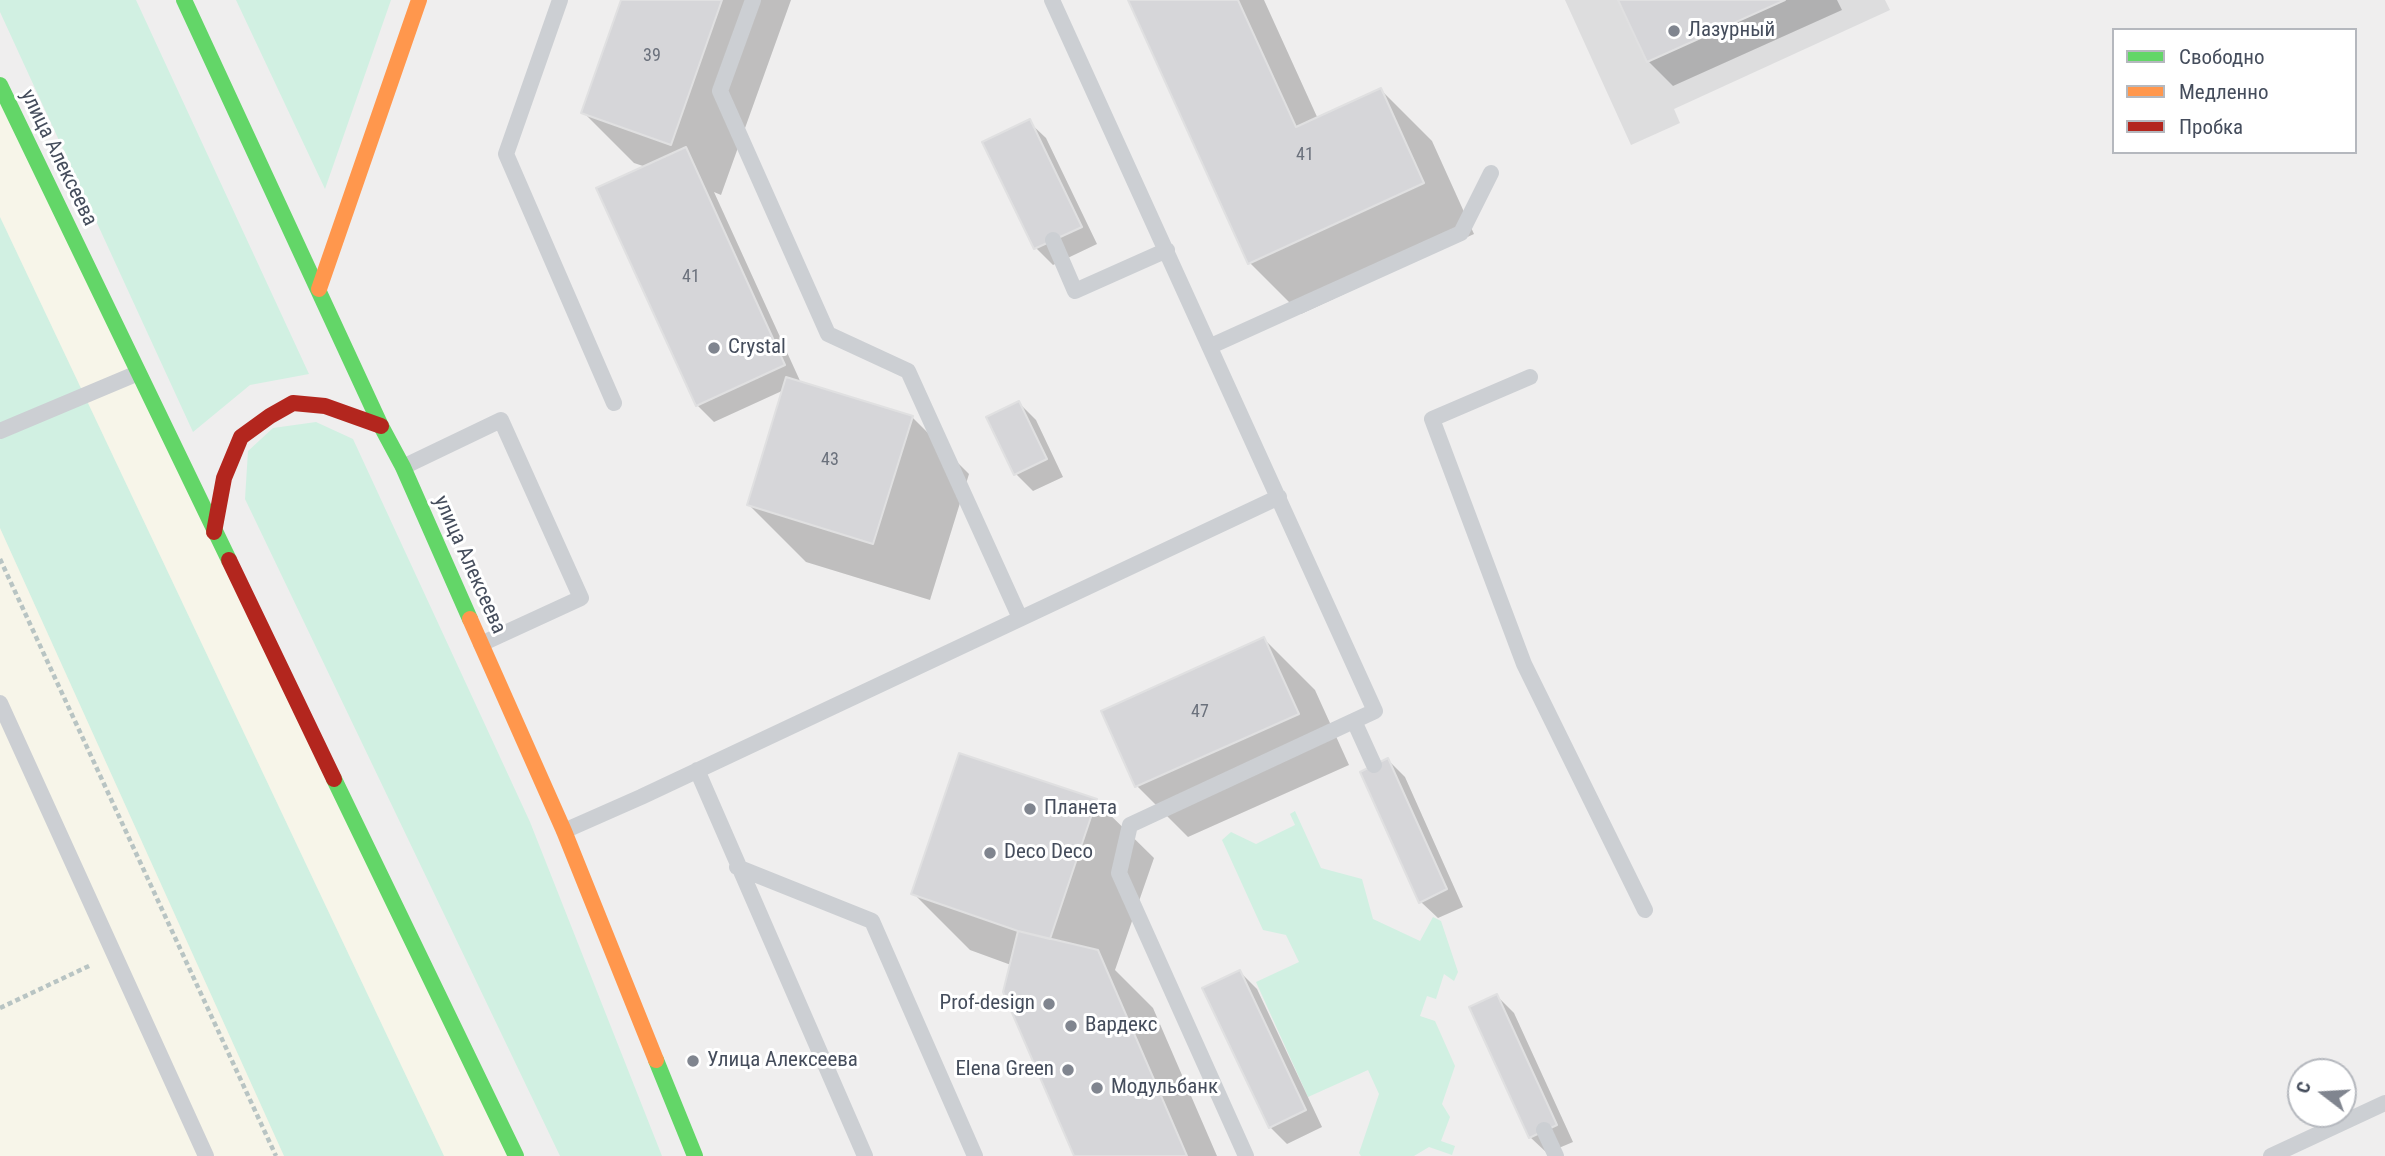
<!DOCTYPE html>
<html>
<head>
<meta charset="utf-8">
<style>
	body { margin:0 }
	#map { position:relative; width:2385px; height:1156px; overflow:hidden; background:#efeeee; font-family:"Roboto Condensed",sans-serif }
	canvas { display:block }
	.legend { position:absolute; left:2112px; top:28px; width:245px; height:126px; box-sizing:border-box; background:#fff; border:2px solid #b5b8be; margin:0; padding:9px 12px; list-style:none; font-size:21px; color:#454d5c }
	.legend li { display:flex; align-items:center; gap:14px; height:35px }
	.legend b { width:35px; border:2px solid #b5b8be }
	.north { position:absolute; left:2287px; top:1058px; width:70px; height:70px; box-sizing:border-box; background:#fff; border:2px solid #b5b8be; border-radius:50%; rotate:287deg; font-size:19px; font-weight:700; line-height:28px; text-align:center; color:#454d5c }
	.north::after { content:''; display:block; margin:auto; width:24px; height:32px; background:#80858f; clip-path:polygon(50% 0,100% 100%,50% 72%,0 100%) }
</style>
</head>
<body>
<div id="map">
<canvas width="2385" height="1156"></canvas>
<ul class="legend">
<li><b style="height:9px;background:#63d668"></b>Свободно</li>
<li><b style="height:9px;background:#ff974d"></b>Медленно</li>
<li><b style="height:9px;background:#b3261e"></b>Пробка</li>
</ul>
<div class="north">С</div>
</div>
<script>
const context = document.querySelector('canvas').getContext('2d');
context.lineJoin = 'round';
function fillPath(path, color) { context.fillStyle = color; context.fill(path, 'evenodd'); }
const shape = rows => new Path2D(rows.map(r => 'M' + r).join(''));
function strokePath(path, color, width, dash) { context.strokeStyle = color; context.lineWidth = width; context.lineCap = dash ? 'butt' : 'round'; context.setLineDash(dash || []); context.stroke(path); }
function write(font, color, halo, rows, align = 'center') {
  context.font = font + ' "Roboto Condensed",sans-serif'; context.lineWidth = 6; context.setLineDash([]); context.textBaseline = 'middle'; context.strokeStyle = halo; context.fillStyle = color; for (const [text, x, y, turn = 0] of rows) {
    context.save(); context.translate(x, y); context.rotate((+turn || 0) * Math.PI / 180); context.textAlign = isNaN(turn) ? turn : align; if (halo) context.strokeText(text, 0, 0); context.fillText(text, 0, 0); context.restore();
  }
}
const commercial = shape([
	[0,85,516,1156,0,1156]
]);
const education = shape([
	[1565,0,1885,0,1890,10,1674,109,1680,123,1631,145]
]);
const green = shape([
	[0,0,136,0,309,374,250,385,193,432,0,12],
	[236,0,391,0,325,189],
	[0,217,444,1156,284,1156,0,528],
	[316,422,353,439,530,822,662,1156,560,1156,245,499,248,451,273,428],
	[1295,811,1321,868,1362,879,1373,919,1420,941,1433,917,1441,921,1458,972,1454,981,1444,974,1436,999,1427,996,1420,1016,1435,1021,1455,1066,1442,1104,1450,1117,1441,1141,1455,1146,1452,1155,1429,1147,1414,1156,1361,1156,1359,1153,1379,1094,1368,1070,1308,1097,1256,982,1299,962,1286,935,1263,930,1222,840,1231,832,1256,844,1295,825,1290,814]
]);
const shadow = shape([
	[623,0,791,0,721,195,714,192,801,383,912,417,969,474,930,600,806,562,749,505,784,390,714,422,697,405,646,167,634,163,583,112],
	[1130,0,1264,0,1318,119,1381,90,1432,141,1474,234,1301,314,1250,263],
	[1620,0,1837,0,1842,10,1673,86,1648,61],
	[1029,122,1046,138,1097,244,1053,265,1036,248],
	[1019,403,1036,420,1063,477,1033,491,1016,474,989,417],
	[1264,639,1315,690,1349,765,1188,837,1137,786,1103,711],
	[960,755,1096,801,1154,858,1115,970,1153,1008,1217,1156,1076,1156,1011,965,970,950,913,893],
	[1388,760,1405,777,1463,907,1438,918,1421,902],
	[1240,972,1257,989,1322,1127,1287,1144,1270,1127],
	[1497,996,1514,1013,1573,1142,1547,1153,1530,1137]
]);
const building = shape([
	[621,0,722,0,671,145,581,113,621,0],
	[1128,0,1238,0,1296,127,1381,88,1424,183,1248,264,1128,0],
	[1618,0,1785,0,1647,62,1618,0],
	[1030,119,1082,227,1034,249,982,142,1030,119],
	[686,147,785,365,696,406,596,188,686,147],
	[786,377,913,416,873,544,747,505,786,377],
	[1019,401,1047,459,1014,475,986,417,1019,401],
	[1264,637,1299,714,1135,787,1101,711,1264,637],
	[959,753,1097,799,1050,939,1018,931,911,894,959,753],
	[1388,758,1447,889,1419,903,1360,772,1388,758],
	[1018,931,1098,950,1187,1156,1074,1156,1003,992,1018,931],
	[1240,970,1306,1110,1269,1128,1202,988,1240,970],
	[1497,994,1557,1125,1529,1138,1469,1007,1497,994]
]);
const path = shape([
	[0,559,276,1156],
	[0,1008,91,965]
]);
const lane = shape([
	[560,0,506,154,614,403],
	[753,0,720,91,828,334,908,371,1020,618],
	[1052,0,1375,711,1130,825,1119,873,1246,1156],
	[1053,240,1075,291,1167,250],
	[1211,346,1461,233,1491,173],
	[1530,377,1432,419,1524,664,1645,910],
	[0,431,138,373],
	[403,467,501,420,581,598,481,644],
	[0,703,206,1156],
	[1354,721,1374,765],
	[697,770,865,1156],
	[564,831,641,797,1279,497],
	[737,867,872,921,975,1156],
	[1544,1130,1556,1156],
	[2271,1156,2385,1103]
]);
const fast = shape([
	[184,0,381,426,403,467,470,619],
	[0,85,229,560],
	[334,779,516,1156],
	[656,1060,695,1156]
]);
const slow = shape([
	[319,289,419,0],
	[470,619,564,831,656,1060]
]);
const jam = shape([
	[214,532,224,478,241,437,270,416,293,403,325,406,381,426],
	[229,560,334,779]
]);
const markers = [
	[1674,31,7,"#80858f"],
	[714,348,7,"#80858f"],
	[1030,809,7,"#80858f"],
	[990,853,7,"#80858f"],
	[1049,1004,7,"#80858f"],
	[1071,1026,7,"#80858f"],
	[693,1061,7,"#80858f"],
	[1068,1070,7,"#80858f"],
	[1097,1088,7,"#80858f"]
];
const numberNames = [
	["39",652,56],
	["41",1305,155],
	["41",691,277],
	["43",830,460],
	["47",1200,712]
];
const poiNames = [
	["Лазурный",1688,31],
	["Crystal",728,348],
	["Планета",1044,809],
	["Deco Deco",1004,853],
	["Prof-design",1035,1004,"right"],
	["Вардекс",1085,1026],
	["Улица Алексеева",707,1061],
	["Elena Green",1054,1070,"right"],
	["Модульбанк",1111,1088]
];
const streetNames = [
	["улица Алексеева",58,158,64],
	["улица Алексеева",469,565,66]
];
fillPath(commercial, '#f7f5e9');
fillPath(education, '#ddddde');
fillPath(green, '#d1f0e2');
fillPath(shadow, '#0003');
fillPath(building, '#d6d6d9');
strokePath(building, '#e0e0e1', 2);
strokePath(path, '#b8c4c3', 4.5, [5, 3.5]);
strokePath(lane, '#cccfd3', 16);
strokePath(fast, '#63d668', 16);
strokePath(slow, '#ff974d', 16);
strokePath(jam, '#b3261e', 16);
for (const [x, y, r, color] of markers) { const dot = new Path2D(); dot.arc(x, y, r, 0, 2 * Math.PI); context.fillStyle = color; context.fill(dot); strokePath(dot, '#fff', 2.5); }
write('18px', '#6b717c', null, numberNames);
write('21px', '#454d5c', '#fff', poiNames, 'left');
write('21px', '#454d5c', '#fff', streetNames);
</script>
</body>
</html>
